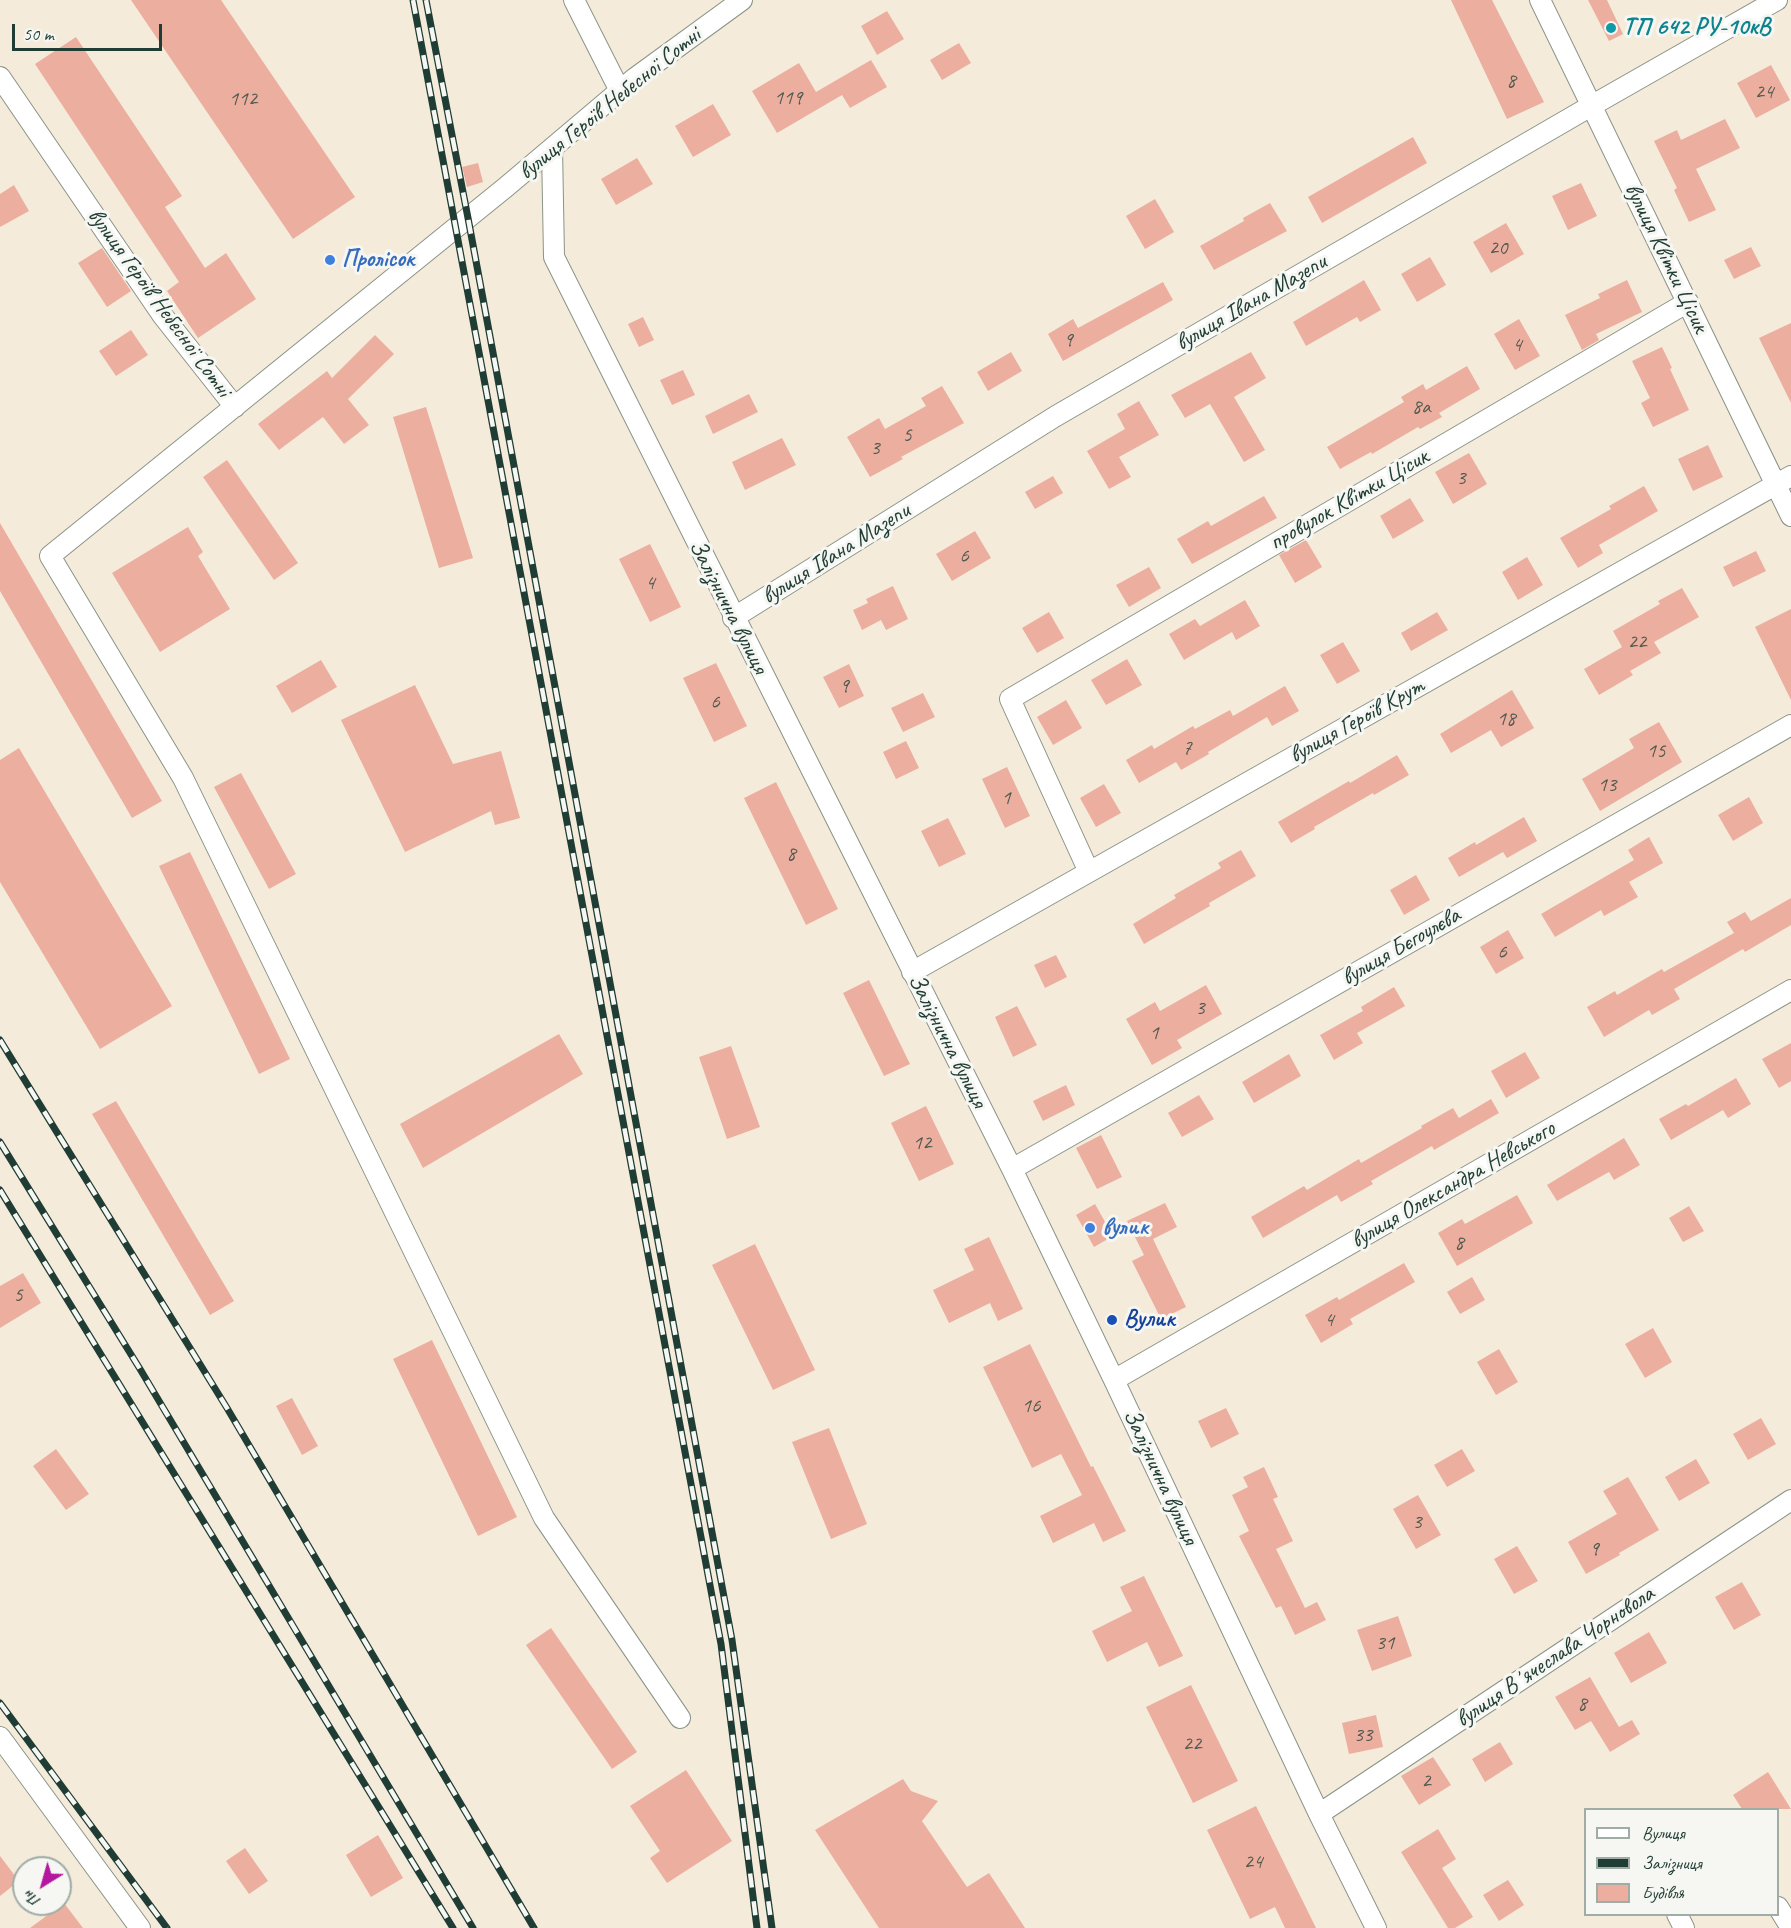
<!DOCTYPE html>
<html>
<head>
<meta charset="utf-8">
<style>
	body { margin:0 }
	#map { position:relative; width:1791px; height:1928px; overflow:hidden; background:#f4ebda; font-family:Caveat,sans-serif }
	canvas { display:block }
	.legend { position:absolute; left:1584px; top:1808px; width:195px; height:108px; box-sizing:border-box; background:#f6f6f2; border:2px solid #a0aca6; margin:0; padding:8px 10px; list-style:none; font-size:18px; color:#1f3d34 }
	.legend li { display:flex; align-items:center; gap:12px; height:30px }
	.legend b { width:30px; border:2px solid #a0aca6 }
	.north { position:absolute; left:12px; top:1856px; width:60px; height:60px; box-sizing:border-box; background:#f6f6f2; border:2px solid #a0aca6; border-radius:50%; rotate:217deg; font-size:16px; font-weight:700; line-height:24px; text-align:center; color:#1f3d34 }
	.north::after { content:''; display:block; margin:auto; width:21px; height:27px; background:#b5179e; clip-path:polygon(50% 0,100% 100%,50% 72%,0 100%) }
	.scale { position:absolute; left:12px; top:24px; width:150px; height:27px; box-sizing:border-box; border:3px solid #1f3d34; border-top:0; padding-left:8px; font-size:18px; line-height:21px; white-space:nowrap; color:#1f3d34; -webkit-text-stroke:4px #f6f6f2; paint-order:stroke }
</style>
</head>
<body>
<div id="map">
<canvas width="1791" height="1928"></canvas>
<ul class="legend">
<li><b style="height:8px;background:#fff"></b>Вулиця</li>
<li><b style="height:8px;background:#1f3d34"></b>Залізниця</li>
<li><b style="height:16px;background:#ecaf9f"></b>Будівля</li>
</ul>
<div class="north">Пн</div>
<div class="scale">50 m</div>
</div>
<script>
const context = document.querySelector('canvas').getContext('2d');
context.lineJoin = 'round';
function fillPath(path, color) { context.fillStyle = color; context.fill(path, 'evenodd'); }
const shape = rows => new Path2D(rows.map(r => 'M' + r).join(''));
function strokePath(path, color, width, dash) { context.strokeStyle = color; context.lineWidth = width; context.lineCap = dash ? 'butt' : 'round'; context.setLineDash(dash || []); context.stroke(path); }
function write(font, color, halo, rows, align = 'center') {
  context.font = font + ' Caveat,sans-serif'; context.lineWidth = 6; context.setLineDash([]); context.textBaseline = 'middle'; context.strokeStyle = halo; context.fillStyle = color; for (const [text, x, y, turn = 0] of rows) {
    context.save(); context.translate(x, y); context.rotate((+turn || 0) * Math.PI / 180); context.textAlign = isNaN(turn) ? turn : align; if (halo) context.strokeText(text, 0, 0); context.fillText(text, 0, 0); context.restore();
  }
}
const building = shape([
	[131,0,221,0,355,197,293,239],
	[1451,0,1492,0,1544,102,1507,119],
	[1588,0,1607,0,1623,34,1609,41],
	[887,11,904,39,877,55,861,26],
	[76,37,182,196,165,207,205,268,226,253,256,299,198,338,167,291,179,282,35,64],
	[959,43,971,63,942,80,930,60],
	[871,60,887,87,850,108,842,95,777,133,752,91,799,63,816,92],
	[1771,65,1790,100,1756,118,1737,83],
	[713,104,731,135,693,157,675,126],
	[1725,119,1740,148,1696,169,1716,210,1689,222,1674,190,1677,188,1654,141,1677,130,1681,140],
	[1413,137,1427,163,1322,223,1308,197],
	[637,158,653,184,616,205,601,179],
	[478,163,483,182,467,187,462,167],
	[1581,183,1597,216,1568,230,1552,196],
	[14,185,29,211,0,227,0,194],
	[1155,199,1174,232,1145,249,1126,216],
	[1270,203,1287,231,1214,270,1200,246,1244,221,1243,218],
	[1506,223,1524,254,1491,273,1473,242],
	[1751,247,1761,266,1734,279,1724,260],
	[102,248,131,291,107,307,78,263],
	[1430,257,1446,285,1417,302,1401,274],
	[1364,280,1381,310,1360,322,1357,317,1306,346,1293,322],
	[1627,280,1642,312,1596,334,1599,340,1582,350,1565,315,1600,298,1598,294],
	[1163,282,1173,300,1063,361,1048,334,1073,319,1078,328],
	[643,317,654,340,639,347,628,324],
	[1519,319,1540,356,1515,370,1494,334],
	[1791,323,1791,403,1759,338],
	[131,330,148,355,116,376,99,351],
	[375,335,394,354,348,399,369,425,344,444,323,417,279,450,258,424,327,371,332,378],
	[1662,347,1672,368,1670,369,1689,410,1653,427,1641,403,1650,398,1632,361],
	[1011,352,1022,371,988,391,977,372],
	[1251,352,1266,378,1234,397,1265,450,1244,462,1210,404,1185,418,1171,395],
	[1467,366,1480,389,1439,413,1442,417,1420,429,1418,427,1372,454,1371,452,1340,469,1327,447,1404,402,1401,397,1423,384,1426,390],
	[683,370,695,395,672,405,660,380],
	[942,386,964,423,901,457,903,459,870,477,847,437,879,418,885,429,926,406,921,398],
	[749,394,758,412,713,434,705,416],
	[1139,401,1159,435,1119,457,1131,477,1109,489,1087,451,1125,429,1117,414],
	[426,407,473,558,439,568,393,417],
	[782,438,796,465,745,490,732,462],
	[1708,445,1723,477,1693,491,1678,459],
	[1469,453,1487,484,1453,504,1435,472],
	[227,460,298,563,274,580,203,477],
	[1053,476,1063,493,1035,509,1025,492],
	[1644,486,1658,511,1599,545,1603,553,1578,568,1560,538,1611,509,1609,506],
	[1264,496,1277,518,1192,564,1177,539,1208,521,1211,526],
	[1410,498,1424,521,1393,539,1380,516],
	[0,523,162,801,132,818,0,591],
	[188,527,203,552,198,556,230,609,160,652,112,573],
	[975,531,991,558,952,581,936,554],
	[1306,540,1322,567,1295,583,1279,555],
	[650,544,681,607,650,622,619,559],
	[1756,551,1766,571,1733,587,1723,567],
	[1527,557,1543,585,1518,600,1502,572],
	[1149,567,1161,588,1129,607,1116,585],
	[893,586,908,619,886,630,881,620,862,630,853,610,868,603,866,599],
	[1682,588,1699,617,1654,642,1661,653,1630,671,1633,675,1599,695,1584,669,1622,647,1613,631,1660,604,1658,601],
	[1245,600,1260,626,1236,640,1232,632,1184,660,1169,634,1195,619,1200,626],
	[1791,609,1791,700,1755,627],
	[1049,612,1064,638,1037,653,1022,628],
	[1437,612,1448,630,1411,651,1401,633],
	[1343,642,1360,671,1337,684,1320,655],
	[1127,659,1142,685,1106,705,1091,680],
	[321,660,337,687,292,713,276,686],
	[716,663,747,726,714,742,683,678],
	[849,664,864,696,839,708,823,677],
	[415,685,453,764,501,751,520,818,495,825,491,811,405,852,341,720],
	[1285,686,1299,711,1272,726,1267,717,1208,752,1209,754,1181,770,1176,762,1139,783,1126,760,1152,745,1154,749,1193,726,1195,729,1230,710,1233,716],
	[1512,690,1534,728,1501,747,1491,730,1451,753,1440,734],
	[923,693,935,717,903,732,891,708],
	[1066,700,1082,728,1053,745,1037,717],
	[1659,722,1682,762,1600,811,1582,779,1634,748,1629,739],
	[906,741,919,768,896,779,883,752],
	[19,748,172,1006,100,1049,0,882,0,760],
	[1397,755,1409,775,1374,795,1373,793,1314,827,1315,829,1291,843,1278,822,1349,781,1350,783],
	[1007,767,1030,816,1005,828,982,779],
	[241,773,296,874,269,889,214,787],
	[776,782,838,909,806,925,744,798],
	[1104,784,1121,813,1096,827,1080,798],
	[1749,797,1763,823,1733,841,1718,815],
	[1524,817,1537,841,1507,858,1503,852,1459,877,1448,858,1475,842,1476,845],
	[948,818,966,854,939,867,921,831],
	[1649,837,1663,863,1629,882,1638,897,1604,916,1601,910,1555,937,1541,914,1634,860,1628,850],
	[1241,850,1256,876,1209,903,1210,906,1144,944,1133,924,1176,898,1174,895,1221,868,1218,863],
	[190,852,290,1059,259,1074,159,866],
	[1416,875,1430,900,1404,915,1390,890],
	[1791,898,1791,925,1745,952,1743,949,1674,989,1680,999,1652,1015,1649,1010,1604,1037,1587,1007,1615,991,1617,995,1662,969,1664,972,1734,933,1727,922,1745,912,1751,921],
	[1508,930,1524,958,1496,974,1480,947],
	[1056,955,1067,977,1045,988,1034,965],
	[869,980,910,1064,884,1076,843,993],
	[1206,985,1222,1014,1177,1040,1182,1048,1152,1065,1126,1019,1155,1002,1160,1011],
	[1394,987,1405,1006,1357,1033,1363,1043,1334,1060,1320,1035,1363,1011,1361,1007],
	[1017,1006,1037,1045,1013,1057,995,1017],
	[559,1034,583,1074,423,1168,400,1124],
	[1791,1043,1791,1081,1779,1088,1762,1059],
	[731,1046,760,1127,727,1139,699,1057],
	[1525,1052,1540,1078,1506,1098,1491,1071],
	[1289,1054,1301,1076,1254,1103,1242,1082],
	[1736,1078,1751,1104,1728,1118,1723,1110,1671,1140,1659,1119,1686,1104,1688,1106],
	[1066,1085,1075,1105,1043,1121,1033,1101],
	[1199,1095,1214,1119,1182,1137,1168,1113],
	[1491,1099,1499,1113,1434,1150,1432,1146,1371,1181,1373,1184,1341,1202,1337,1195,1263,1238,1251,1217,1304,1186,1307,1190,1359,1159,1361,1163,1422,1128,1421,1126,1453,1108,1459,1118],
	[116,1101,234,1301,210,1315,92,1114],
	[926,1106,954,1164,919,1181,891,1123],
	[1101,1135,1122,1177,1097,1189,1076,1148],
	[1624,1138,1640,1165,1614,1180,1609,1172,1557,1201,1547,1185],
	[1517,1195,1533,1223,1457,1266,1438,1233,1462,1219,1465,1224],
	[1165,1203,1177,1227,1153,1239,1186,1307,1161,1319,1132,1261,1144,1255,1127,1221],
	[1095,1204,1113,1236,1094,1247,1076,1215],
	[1689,1206,1704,1231,1683,1242,1669,1218],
	[989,1237,1023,1309,998,1321,990,1303,949,1323,933,1290,974,1270,964,1249],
	[755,1244,815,1370,773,1390,712,1265],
	[1404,1263,1415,1282,1350,1319,1353,1324,1321,1343,1305,1315,1337,1297,1339,1300],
	[23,1273,41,1303,0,1328,0,1286],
	[1472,1277,1485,1300,1460,1314,1447,1292],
	[1653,1328,1672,1362,1645,1378,1625,1344],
	[432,1340,517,1517,478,1536,393,1359],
	[1030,1344,1091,1467,1093,1466,1126,1531,1103,1542,1094,1523,1053,1543,1040,1516,1082,1495,1061,1454,1032,1468,983,1367],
	[1499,1349,1518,1382,1496,1395,1477,1362],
	[292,1398,318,1446,302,1455,276,1406],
	[1226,1408,1239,1434,1211,1448,1198,1421],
	[1761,1418,1776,1444,1748,1460,1733,1434],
	[829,1428,867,1524,831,1539,792,1442],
	[56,1449,89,1494,66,1510,33,1466],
	[1462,1449,1475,1471,1447,1487,1434,1465],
	[1696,1459,1710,1483,1679,1501,1665,1477],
	[1264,1467,1278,1497,1273,1499,1293,1541,1276,1549,1305,1608,1317,1602,1326,1620,1295,1635,1281,1606,1276,1608,1239,1536,1249,1531,1232,1495,1248,1487,1243,1477],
	[1628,1477,1659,1530,1619,1553,1620,1555,1586,1574,1568,1542,1617,1514,1603,1491],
	[1418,1495,1441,1535,1416,1549,1393,1509],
	[1517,1546,1538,1581,1514,1594,1494,1559],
	[1144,1576,1183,1656,1159,1667,1147,1642,1107,1662,1092,1631,1132,1611,1120,1587],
	[1742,1582,1761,1615,1734,1630,1715,1597],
	[1398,1616,1412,1656,1372,1671,1357,1630],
	[551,1628,637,1752,612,1769,526,1645],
	[1649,1632,1667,1663,1631,1683,1614,1653],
	[1590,1677,1619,1727,1632,1720,1640,1734,1610,1752,1591,1721,1575,1730,1555,1697],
	[1191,1685,1238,1781,1193,1803,1146,1707],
	[1376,1715,1383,1747,1349,1754,1342,1723],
	[1500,1742,1513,1764,1485,1782,1472,1759],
	[1433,1757,1451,1785,1419,1805,1401,1776],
	[686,1770,732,1841,667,1883,650,1858,660,1851,630,1806],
	[1768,1772,1791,1809,1742,1809,1733,1795],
	[903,1779,911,1791,938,1801,922,1821,967,1887,989,1873,1025,1928,879,1928,815,1830],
	[1256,1806,1316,1928,1285,1928,1275,1907,1250,1919,1207,1830],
	[1438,1829,1456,1859,1442,1868,1473,1917,1455,1928,1448,1928,1401,1852],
	[378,1835,403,1878,371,1897,346,1855],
	[245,1848,268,1881,249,1894,226,1861],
	[0,1856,19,1881,0,1896],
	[1508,1880,1524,1905,1499,1921,1483,1895],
	[64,1903,83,1928,30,1928]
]);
const minor = shape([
	[574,0,620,91],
	[1540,0,1791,516],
	[0,77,163,316,235,407],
	[552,148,554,257,1012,1169,1114,1380,1319,1814,1376,1928],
	[1688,302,1010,699,1089,872,1791,476],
	[733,618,1056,416,1591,106,1777,0],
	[912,972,1089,872],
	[1012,1169,1791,725],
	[1114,1380,1791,990],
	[680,1718,544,1518,183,778,50,556,506,187,635,78,742,0],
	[0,1737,140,1928],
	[1319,1814,1791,1500],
	[1778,1907,1791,1928],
	[1677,1914,1684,1928]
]);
const rail = shape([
	[413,0,721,1644,757,1928],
	[426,0,468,218,732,1640,772,1928],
	[0,1040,227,1408,534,1928],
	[0,1142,140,1369,473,1928],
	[0,1190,453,1928],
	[0,1703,167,1928]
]);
const markers = [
	[1611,28,6,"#0f9aa8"],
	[330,260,6,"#3f7fe0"],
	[1090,1228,6,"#3f7fe0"],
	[1112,1320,6,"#1a4fb4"]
];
const numberNames = [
	["8",1511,81],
	["24",1764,92],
	["119",788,98],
	["112",243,99],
	["20",1498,248],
	["9",1068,340],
	["4",1517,345],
	["8а",1421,407],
	["5",907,435],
	["3",875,448],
	["3",1461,478],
	["6",964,556],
	["4",650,583],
	["22",1637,642],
	["9",844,686],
	["6",715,702],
	["18",1506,719],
	["7",1187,748],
	["15",1656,751],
	["13",1607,785],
	["1",1006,798],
	["8",791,854],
	["6",1502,952],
	["3",1200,1008],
	["1",1154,1033],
	["12",922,1143],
	["8",1459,1243],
	["5",18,1295],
	["4",1329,1320],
	["16",1031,1406],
	["3",1417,1522],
	["9",1594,1549],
	["31",1385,1643],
	["8",1582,1704],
	["33",1363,1735],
	["22",1192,1744],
	["2",1426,1781],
	["24",1253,1862]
];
const cultureNames = [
	["ТП 642 РУ-10кВ",1623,28]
];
const streetNames = [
	["вулиця Героїв Небесної Сотні",610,104,-39],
	["вулиця Квітки Цісик",1666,258,64],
	["вулиця Героїв Небесної Сотні",159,303,54],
	["вулиця Івана Мазепи",1251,303,-30],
	["провулок Квітки Цісик",1349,500,-30],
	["вулиця Івана Мазепи",836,554,-32],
	["Залізнична вулиця",728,607,63],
	["вулиця Героїв Крут",1357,721,-29],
	["вулиця Бєгоулєва",1401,947,-30],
	["Залізнична вулиця",947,1041,63],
	["вулиця Олександра Невського",1453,1185,-30],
	["Залізнична вулиця",1160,1477,65],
	["вулиця Вʼячеслава Чорновола",1555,1657,-34]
];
const shopNames = [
	["Пролісок",342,260],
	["вулик",1102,1228]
];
const transitNames = [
	["Вулик",1124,1320]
];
fillPath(building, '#ecaf9f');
strokePath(minor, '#8a9487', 22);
strokePath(minor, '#fff', 20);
strokePath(rail, '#1f3d34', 7);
strokePath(rail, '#f6f6f2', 4.5, [14]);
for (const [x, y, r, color] of markers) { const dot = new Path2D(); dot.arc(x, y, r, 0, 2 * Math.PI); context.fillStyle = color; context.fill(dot); strokePath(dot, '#f6f6f2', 2); }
write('21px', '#525a4f', null, numberNames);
write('bold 24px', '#0d838f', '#f6f6f2', cultureNames, 'left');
write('24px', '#1f3d34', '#f6f6f2', streetNames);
write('bold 24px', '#366cbe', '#f6f6f2', shopNames, 'left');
write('bold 24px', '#164399', '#f6f6f2', transitNames, 'left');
</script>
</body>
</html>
